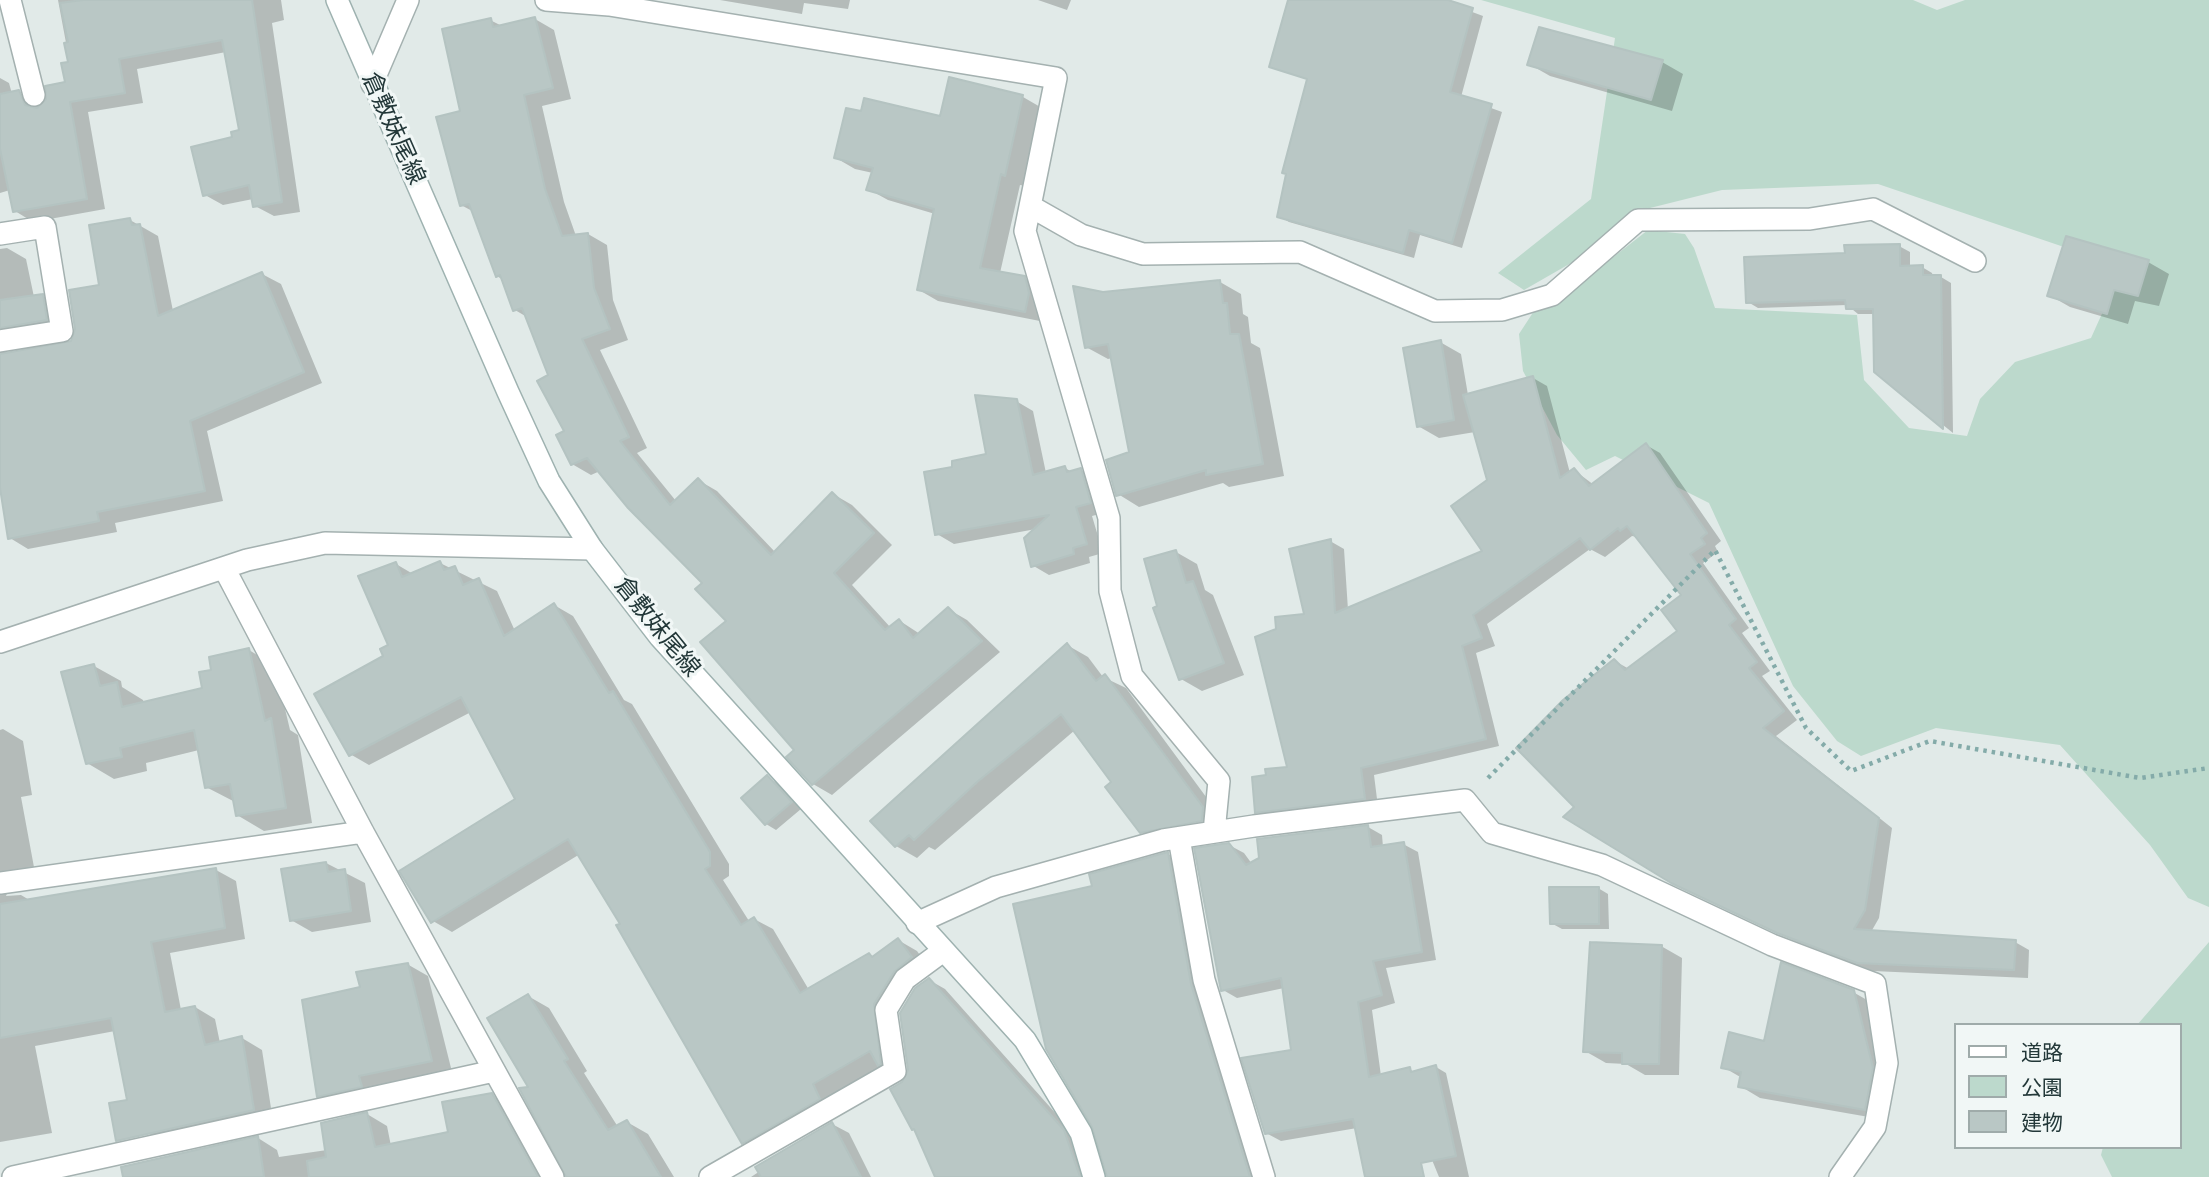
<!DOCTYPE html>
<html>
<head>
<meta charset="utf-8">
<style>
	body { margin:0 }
	#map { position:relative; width:2209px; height:1177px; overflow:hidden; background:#e1eae8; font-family:Jost,"Noto Sans JP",sans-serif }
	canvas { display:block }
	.legend { position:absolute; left:1954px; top:1023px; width:228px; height:126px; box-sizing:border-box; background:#f1f7f6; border:2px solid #9fabaa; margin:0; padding:9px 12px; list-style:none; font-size:21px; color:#233839 }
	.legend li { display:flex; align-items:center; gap:14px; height:35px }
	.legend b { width:35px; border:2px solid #9fabaa }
</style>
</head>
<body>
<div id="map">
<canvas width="2209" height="1177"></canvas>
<ul class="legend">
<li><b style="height:9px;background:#fff"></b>道路</li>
<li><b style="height:19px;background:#bcd9cc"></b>公園</li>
<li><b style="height:19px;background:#b9c7c5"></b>建物</li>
</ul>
</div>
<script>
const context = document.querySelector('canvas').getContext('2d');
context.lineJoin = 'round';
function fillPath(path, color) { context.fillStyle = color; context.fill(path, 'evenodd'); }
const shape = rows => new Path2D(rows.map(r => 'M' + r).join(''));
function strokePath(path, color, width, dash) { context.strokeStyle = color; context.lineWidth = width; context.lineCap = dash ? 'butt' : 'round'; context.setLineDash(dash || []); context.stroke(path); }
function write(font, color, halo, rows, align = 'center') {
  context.font = font + ' Jost,"Noto Sans JP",sans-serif'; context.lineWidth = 6; context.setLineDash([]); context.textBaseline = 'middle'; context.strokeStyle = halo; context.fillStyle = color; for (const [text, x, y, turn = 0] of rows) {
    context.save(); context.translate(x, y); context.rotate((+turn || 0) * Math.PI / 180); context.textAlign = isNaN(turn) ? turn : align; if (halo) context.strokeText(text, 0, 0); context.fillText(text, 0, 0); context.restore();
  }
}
const green = shape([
	[1481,0,1913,0,1937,10,1965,0,2209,0,2209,907,2188,898,2150,845,2060,745,1936,728,1861,756,1837,741,1793,686,1709,503,1615,456,1586,470,1557,435,1523,371,1519,334,1534,311,1598,269,1648,230,1685,234,1694,248,1715,308,1857,315,1864,380,1909,428,1967,436,1980,399,2015,362,2091,338,2123,267,1878,184,1722,190,1634,212,1578,259,1524,290,1498,273,1591,199,1615,38],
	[2209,942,2209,1177,2112,1177,2101,1155,2103,1147,2179,1147,2179,1025,2137,1025]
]);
const shadow = shape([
	[58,0,281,0,284,20,272,23,300,212,274,216,255,206,253,199,223,205,205,195,234,138,241,132,226,52,137,69,143,103,88,112,105,209,33,222,15,211,10,190,0,193,0,78,9,83,12,94,19,92,39,107,67,83,70,64],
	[720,0,850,0,848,9,804,3,802,14],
	[1038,0,1071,0,1067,10],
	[1289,0,1440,0,1483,16,1461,97,1502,112,1462,248,1420,235,1414,258,1289,222,1279,216,1308,80,1271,66],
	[535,19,554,30,571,99,542,106,564,202,576,236,588,234,607,245,613,300,628,340,600,350,647,448,637,453,676,501,698,480,717,491,776,553,833,494,852,505,892,545,852,585,891,628,900,621,920,634,948,609,967,620,1000,652,832,795,813,784,729,621,704,583,600,471,591,475,572,464,550,376,527,317,515,310,503,280,497,276,474,212,461,205,462,113,490,20,502,26],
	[1662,62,1683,74,1672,111,1550,76,1529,64],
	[1023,97,1042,108,1025,186,1020,185,1000,273,1024,278,1044,290,1045,322,938,301,919,290,935,214,888,200,868,189,873,173,855,169,836,158,941,118],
	[130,220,158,236,173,311,262,274,281,284,322,383,207,431,223,501,115,523,117,532,28,549,10,538,0,481,0,249,7,248,26,259,34,297,42,295,61,306,65,330,11,340,6,353,72,342,101,287],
	[1899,246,1910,252,1910,267,1922,267,1932,273,1933,277,1941,277,1951,283,1953,433,1876,371,1874,314,1858,314,1847,305,1758,308,1748,302,1846,255],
	[2148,262,2169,274,2159,306,2135,301,2128,324,2070,307,2049,295],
	[1220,282,1241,294,1243,314,1248,317,1251,343,1260,348,1284,476,1229,487,1223,483,1139,507,1118,494,1131,453,1112,358,1108,359,1086,347,1103,293],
	[1440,342,1461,354,1468,395,1533,378,1547,386,1570,473,1574,470,1594,485,1646,445,1660,453,1721,541,1715,546,1718,552,1703,563,1749,628,1742,633,1770,671,1762,676,1797,720,1776,736,1892,828,1879,918,1871,932,2015,942,2029,950,2028,978,1873,971,1793,940,1687,890,1577,807,1615,661,1629,669,1680,631,1684,596,1637,537,1632,536,1605,557,1590,549,1487,624,1495,646,1476,653,1499,746,1374,775,1378,807,1271,820,1257,812,1289,768,1306,616,1330,541,1344,549,1348,610,1485,552,1489,480,1475,432,1439,438,1418,426],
	[1016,401,1033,411,1046,473,1065,468,1072,472,1080,470,1097,479,1107,512,1092,516,1103,553,1089,557,1090,563,1049,575,1032,565,1036,529,954,544,937,534,953,469,988,456],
	[1176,552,1197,564,1205,590,1213,595,1244,675,1202,691,1181,679,1159,607],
	[440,563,497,591,515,631,554,605,573,616,624,700,632,704,729,864,729,876,723,880,749,921,754,919,773,929,809,990,869,955,874,958,898,940,917,951,930,969,913,982,893,1015,898,1075,882,1066,831,1095,838,1110,762,1153,743,1142,580,854,452,932,433,921,518,799,471,712,369,765,350,754,390,646,396,564,413,574],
	[1067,645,1088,657,1103,677,1126,688,1223,820,1162,844,1141,831,1114,783,1075,730,935,850,929,847,917,858,896,846,873,821],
	[249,650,275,666,290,730,298,735,312,823,264,831,237,815,235,802,206,787,199,750,146,763,147,771,114,779,87,763,94,666,121,681,122,687,143,700,144,703,204,689,213,671],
	[3,729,23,741,32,795,21,797,36,878,11,884,6,896,21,895,31,901,216,870,236,881,245,939,170,953,181,1010,195,1007,215,1019,220,1043,242,1038,262,1050,273,1121,153,1136,133,1125,115,1031,35,1046,52,1133,0,1142,0,730],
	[767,777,777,783,801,809,776,830,766,824],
	[1368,827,1382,835,1383,847,1403,844,1418,852,1436,960,1386,968,1395,1003,1372,1010,1381,1076,1414,1177,1367,1177,1357,1128,1281,1141,1266,1133,1293,1052,1284,988,1237,998,1223,990,1229,845,1244,853,1252,864],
	[1168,854,1185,864,1263,1177,1138,1177,1094,888],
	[326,863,365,883,371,922,312,932,291,920],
	[1598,888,1608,894,1609,929,1562,929,1551,923],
	[1661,946,1682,958,1679,1075,1645,1075,1626,1064,1606,1063,1585,1051],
	[407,964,428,976,452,1072,339,1107,318,1096,362,989],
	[929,980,945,989,1074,1134,1084,1177,939,1177,892,1090,903,1083,910,1070],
	[1853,992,1874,1004,1886,1120,1760,1098,1740,1086,1742,1078,1723,1067],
	[528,996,549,1008,587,1071,584,1073,618,1127,627,1122,648,1134,674,1177,594,1177],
	[1436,1067,1446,1073,1469,1177,1439,1177,1398,1077],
	[491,1095,512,1107,549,1177,186,1177,258,1138,277,1150,279,1157,327,1150,367,1114,387,1126,391,1146,450,1134],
	[832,1124,849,1133,871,1177,751,1177]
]);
const building = shape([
	[83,0,252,0,282,202,253,207,249,185,203,196,191,147,232,137,231,132,239,130,222,40,119,59,125,93,70,102,87,199,13,212,0,149,0,94,19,90,25,105,37,108,46,99,45,86,65,82,61,63,68,62,64,43,68,42,60,3,83,0],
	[1288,0,1448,0,1473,8,1450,92,1492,104,1452,243,1409,230,1403,253,1277,217,1286,174,1282,173,1307,79,1269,67,1288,0],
	[535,17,553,88,524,95,545,189,562,236,588,233,594,288,610,329,582,339,629,437,620,441,670,505,698,478,771,555,832,492,874,533,834,573,885,630,899,619,913,638,948,607,982,641,812,785,786,757,794,750,700,642,726,621,695,589,702,583,628,508,587,458,571,465,556,435,564,431,537,381,548,375,522,308,513,311,500,275,496,277,469,204,460,206,436,117,460,111,442,29,491,18,493,27,535,17],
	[1539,27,1663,60,1651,100,1527,65,1539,27],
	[949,77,1023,95,1005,176,1001,174,980,268,1025,276,1029,293,1025,312,917,290,934,209,866,190,873,168,834,158,846,108,861,111,864,98,940,116,949,77],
	[130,218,132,225,140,224,158,316,262,272,304,372,190,421,205,491,97,512,99,521,8,539,0,488,0,354,71,341,75,329,69,290,99,285,89,225,130,218],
	[2066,236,2149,260,2138,296,2114,290,2107,314,2047,296,2066,236],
	[1900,244,1900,266,1923,265,1923,275,1941,275,1943,429,1874,372,1873,309,1846,309,1845,300,1746,303,1744,257,1845,253,1844,245,1900,244],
	[1220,280,1223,303,1227,303,1230,334,1239,334,1263,464,1206,475,1206,470,1116,496,1106,460,1129,452,1108,344,1085,348,1073,286,1103,292,1220,280],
	[43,294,47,320,0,328,0,300,43,294],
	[1441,340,1454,420,1417,427,1403,348,1441,340],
	[1533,376,1560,478,1574,468,1589,486,1646,443,1707,533,1701,538,1705,544,1690,554,1736,619,1729,625,1757,662,1749,668,1784,711,1763,728,1879,818,1865,910,1854,929,2016,940,2014,970,1857,963,1777,933,1671,883,1563,817,1574,807,1516,748,1563,700,1614,659,1625,670,1677,631,1661,610,1681,595,1627,526,1620,531,1618,528,1590,550,1580,538,1473,615,1482,638,1462,646,1486,739,1361,768,1365,799,1255,813,1252,777,1266,775,1265,769,1287,767,1255,637,1276,629,1275,617,1304,614,1289,549,1331,539,1335,613,1482,551,1451,506,1487,480,1463,395,1533,376],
	[975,395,1017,399,1033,475,1065,466,1067,472,1081,468,1091,503,1076,507,1087,544,1073,548,1074,554,1031,567,1024,538,1049,515,935,535,924,472,952,467,952,461,986,454,975,395],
	[1176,550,1186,583,1193,581,1224,663,1179,680,1153,608,1157,606,1144,559,1176,550],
	[440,561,444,570,455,566,463,585,479,578,504,636,554,603,609,693,613,691,710,852,710,866,705,869,741,925,754,917,800,993,869,953,872,957,898,938,912,957,894,972,874,1004,881,1064,878,1066,870,1051,813,1084,820,1099,742,1144,616,925,620,924,568,839,431,923,399,871,515,799,461,697,349,756,314,694,383,656,380,649,388,645,358,576,396,562,402,577,440,561],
	[1067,643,1096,681,1105,674,1203,807,1202,821,1140,833,1105,787,1111,782,1061,714,977,782,914,840,909,835,895,847,870,821,1067,643],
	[249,648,265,721,271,718,286,808,236,816,230,784,205,788,194,730,120,748,122,757,86,764,61,672,94,664,100,686,117,682,122,707,202,688,199,672,211,670,209,657,249,648],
	[767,775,792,802,765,825,741,798,767,775],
	[1368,825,1371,847,1404,842,1422,952,1373,961,1382,995,1358,1002,1369,1077,1410,1067,1411,1072,1436,1065,1456,1156,1421,1163,1424,1177,1365,1177,1353,1119,1265,1134,1241,1058,1291,1050,1281,978,1221,991,1194,848,1229,843,1246,865,1259,858,1257,839,1368,825],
	[1168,852,1191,984,1250,1177,1107,1177,1092,1127,1046,1049,1013,904,1092,886,1089,874,1168,852],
	[326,862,328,872,345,869,351,911,290,921,281,869,326,862],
	[216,868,225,928,151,942,165,1012,195,1006,205,1045,242,1036,254,1110,116,1141,109,1103,127,1100,111,1018,0,1038,0,904,216,868],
	[1549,887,1599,887,1599,924,1550,924,1549,887],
	[1590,942,1662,945,1659,1064,1622,1064,1622,1053,1583,1052,1590,942],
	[1781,962,1854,990,1873,1068,1865,1110,1738,1087,1741,1072,1721,1068,1729,1032,1764,1041,1781,962],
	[408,963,432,1061,359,1076,362,1087,317,1097,302,1000,360,987,356,972,408,963],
	[929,978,1064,1130,1080,1177,935,1177,914,1129,912,1130,890,1089,902,1082,908,1070,900,1013,915,988,929,978],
	[528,994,568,1059,564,1061,608,1130,627,1120,661,1177,566,1177,519,1088,528,1087,487,1018,528,994],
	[492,1093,538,1177,309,1177,307,1161,326,1157,321,1123,367,1112,375,1147,448,1132,442,1102,492,1093],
	[832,1122,861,1177,761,1177,755,1167,832,1122],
	[258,1136,264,1177,123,1177,121,1167,258,1136]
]);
const path = shape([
	[1488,778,1715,550,1806,728,1851,771,1930,741,2140,778,2209,768]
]);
const street = shape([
	[10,0,34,95],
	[546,0,609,5,1056,78,1025,231,1109,518,1110,591,1132,676,1219,781,1214,832],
	[372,84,408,0],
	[1030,206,1081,235,1143,254,1300,252,1435,311,1502,310,1552,295,1638,220,1810,219,1873,209,1975,261],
	[0,234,45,227,62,331,0,341],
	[224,568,363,832,553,1177],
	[0,642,247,560,325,543,592,549],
	[1179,838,1204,980,1264,1177],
	[0,883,363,832],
	[917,923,996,887,1163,840,1254,826,1465,800,1492,833,1602,865,1772,945,1875,984,1887,1063,1875,1127,1840,1177],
	[13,1177,494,1071],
	[710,1177,895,1071,886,1010,905,979,943,951]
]);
const secondary = shape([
	[337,0,508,392,549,481,592,549,660,637,1025,1040,1081,1133,1094,1177]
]);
const streetNames = [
	["倉敷妹尾線",392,129,66],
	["倉敷妹尾線",656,628,51]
];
fillPath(green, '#bcd9cc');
fillPath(shadow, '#0003');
fillPath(building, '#b9c7c5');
strokePath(building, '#b4c3c1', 2);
strokePath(street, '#a4b1b0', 24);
strokePath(secondary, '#9eb2b0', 24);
strokePath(path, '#84aba9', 4.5, [3.5, 5]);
strokePath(street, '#fff', 21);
strokePath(secondary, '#fff', 21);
write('24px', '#233839', '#f1f7f6', streetNames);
</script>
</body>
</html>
